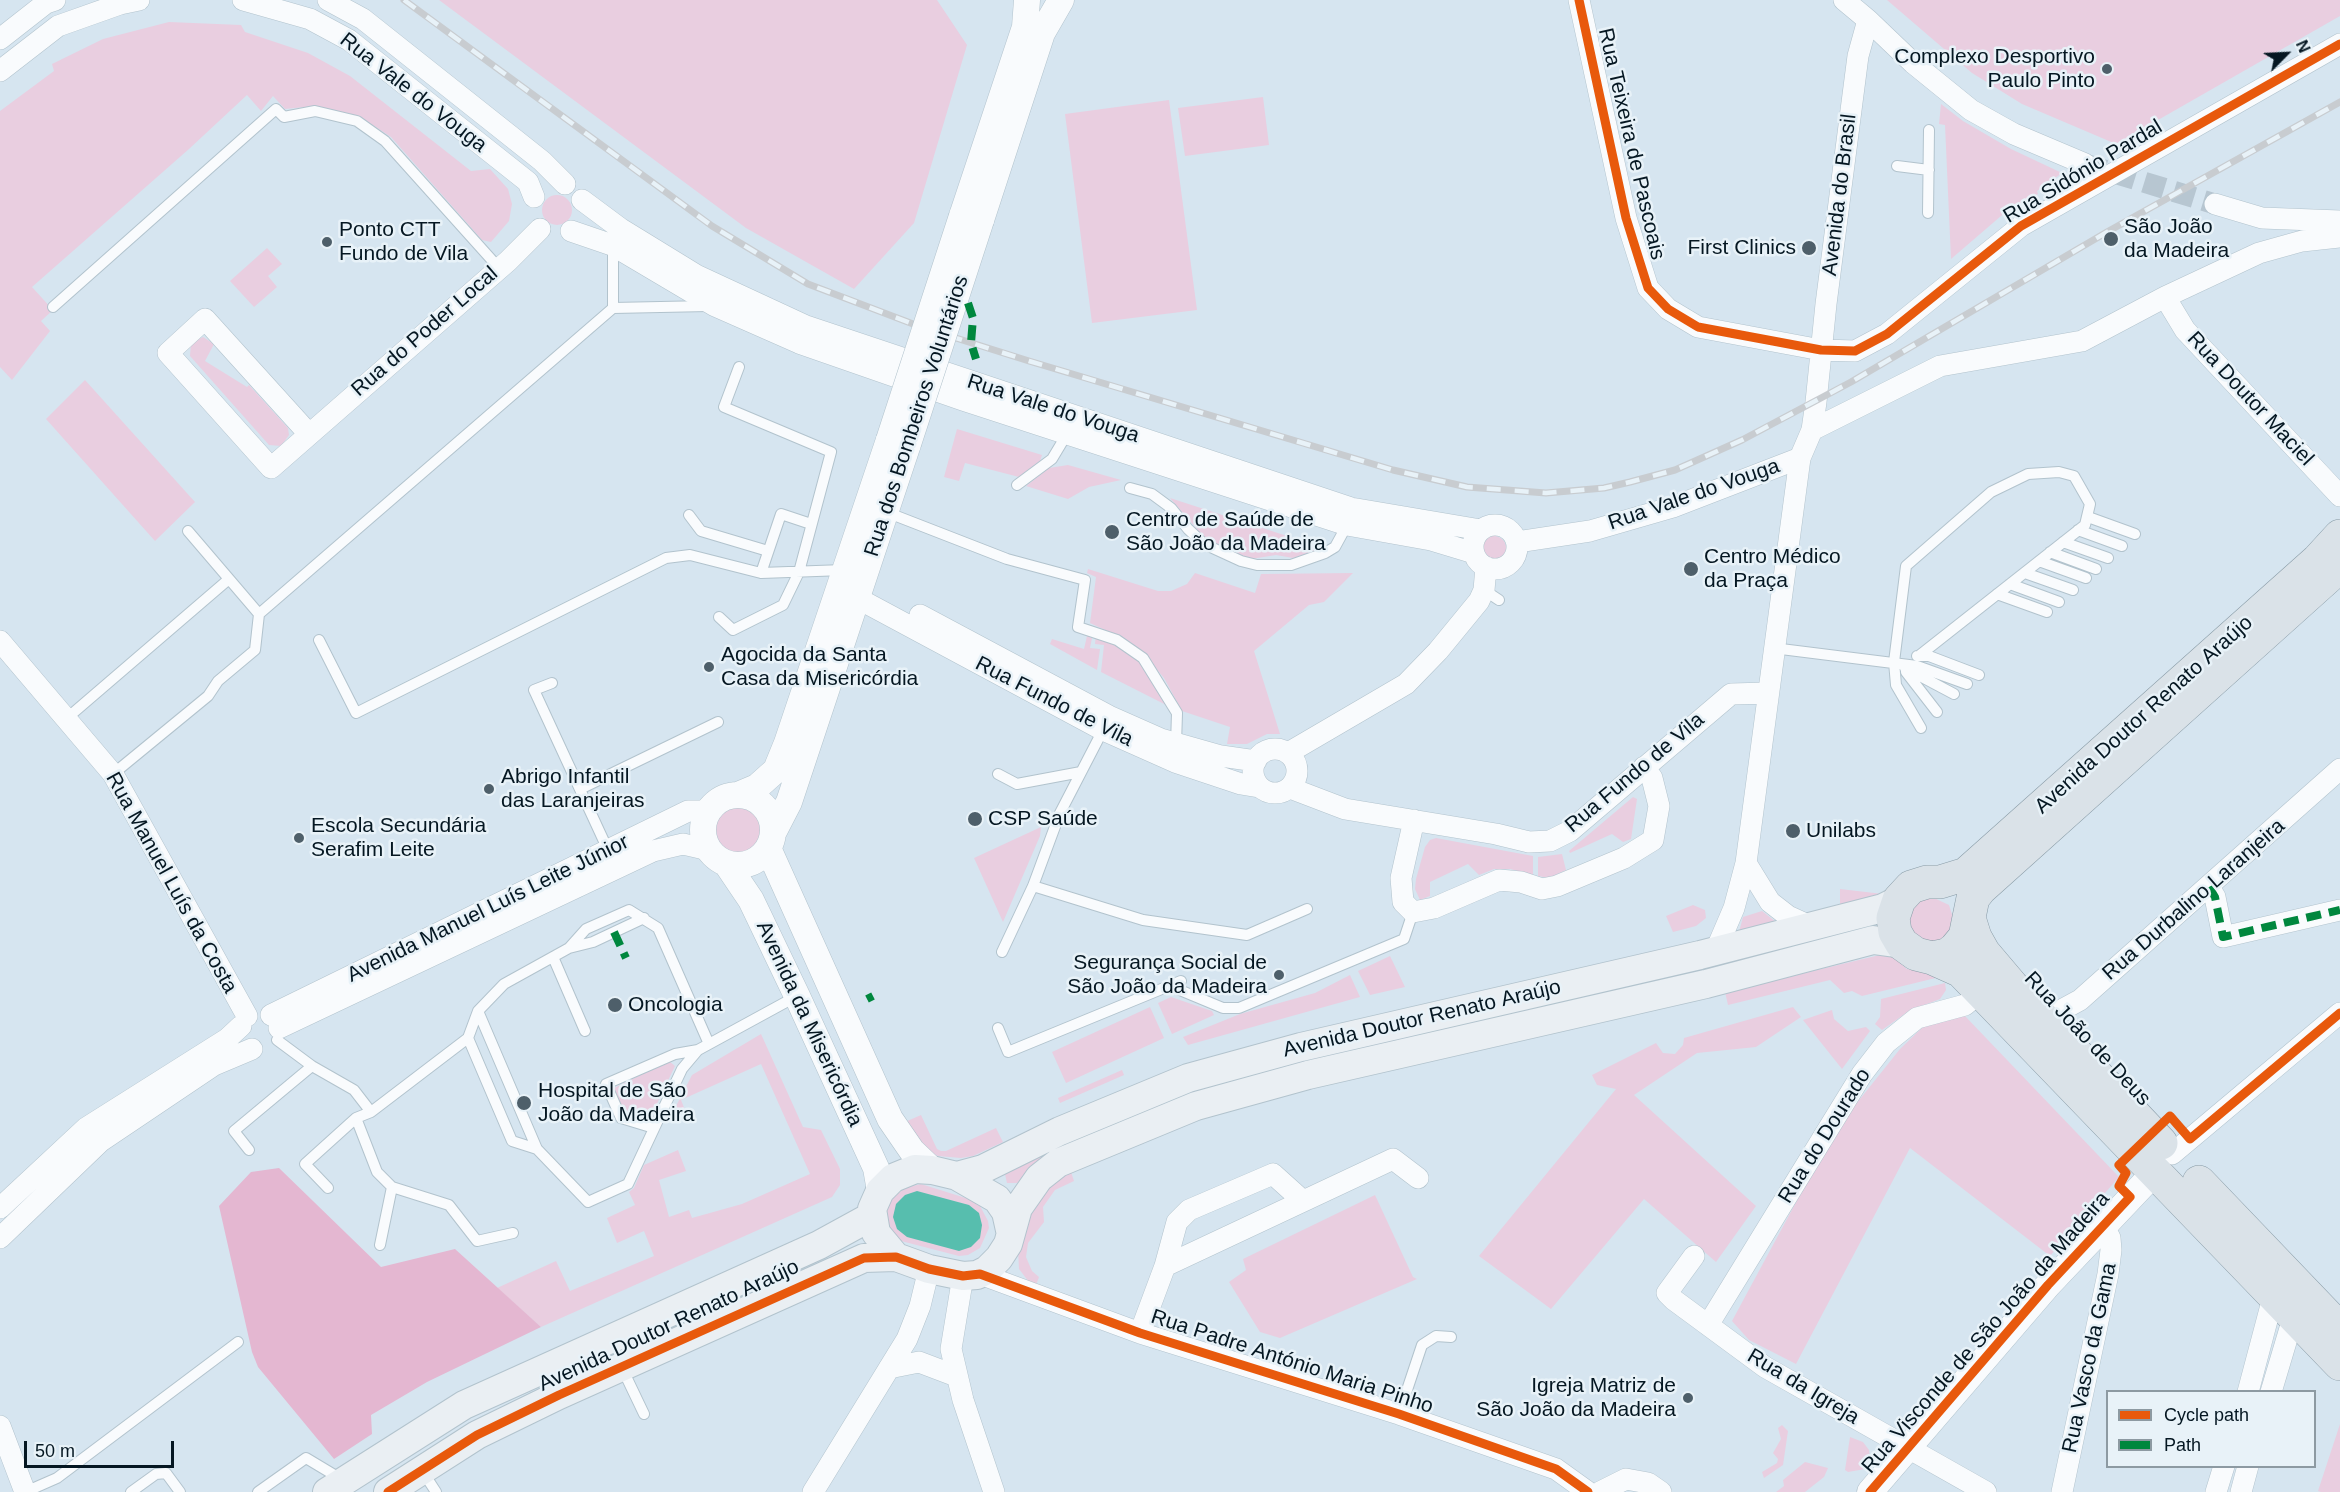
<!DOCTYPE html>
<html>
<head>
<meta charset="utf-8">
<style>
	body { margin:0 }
	#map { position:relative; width:2340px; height:1492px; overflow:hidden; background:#d6e5f0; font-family:Helvetica,sans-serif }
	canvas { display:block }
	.legend { position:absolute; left:2106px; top:1390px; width:210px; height:78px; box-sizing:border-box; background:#e8f2f8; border:2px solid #8d9aa2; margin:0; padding:8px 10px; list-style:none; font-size:18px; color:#051722 }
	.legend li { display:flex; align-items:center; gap:12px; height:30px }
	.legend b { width:30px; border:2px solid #8d9aa2 }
	.north { position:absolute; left:2256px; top:24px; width:60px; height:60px; -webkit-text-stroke:4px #e8f2f8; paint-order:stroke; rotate:66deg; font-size:16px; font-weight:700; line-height:24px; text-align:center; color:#051722 }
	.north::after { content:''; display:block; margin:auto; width:21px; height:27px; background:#051722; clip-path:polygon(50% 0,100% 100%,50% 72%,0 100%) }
	.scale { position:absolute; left:24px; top:1441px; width:150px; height:27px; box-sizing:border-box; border:3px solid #051722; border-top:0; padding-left:8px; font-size:18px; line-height:21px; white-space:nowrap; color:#051722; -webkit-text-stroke:4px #e8f2f8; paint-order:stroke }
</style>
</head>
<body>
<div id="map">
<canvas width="2340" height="1492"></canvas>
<ul class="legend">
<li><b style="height:8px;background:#e8590c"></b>Cycle path</li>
<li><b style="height:8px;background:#00873e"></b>Path</li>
</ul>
<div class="north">N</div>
<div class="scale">50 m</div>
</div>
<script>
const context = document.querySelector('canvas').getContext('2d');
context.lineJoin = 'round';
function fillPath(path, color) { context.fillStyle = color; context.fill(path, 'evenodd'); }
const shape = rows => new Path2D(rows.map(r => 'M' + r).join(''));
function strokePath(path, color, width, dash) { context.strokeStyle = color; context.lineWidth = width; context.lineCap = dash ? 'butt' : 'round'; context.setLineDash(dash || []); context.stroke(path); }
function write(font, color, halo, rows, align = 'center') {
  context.font = font + ' Helvetica,sans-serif'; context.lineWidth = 5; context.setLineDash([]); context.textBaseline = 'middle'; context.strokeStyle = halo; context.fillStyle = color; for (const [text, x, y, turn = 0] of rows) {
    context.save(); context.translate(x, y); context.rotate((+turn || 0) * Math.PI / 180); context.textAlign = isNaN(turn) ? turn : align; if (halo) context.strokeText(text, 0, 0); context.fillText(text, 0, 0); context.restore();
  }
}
const green = shape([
	[439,0,937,0,967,45,914,223,854,289,746,228],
	[1887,0,2340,0,2340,16,2116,144,2022,104,1972,73],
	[169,22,241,25,245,32,308,53,350,76,471,171,490,169,508,189,512,204,509,221,491,242,482,240,391,137,359,116,315,106,285,109,273,96,261,111,247,95,189,149,32,287,53,310,41,321,50,331,12,380,0,367,0,111,54,71,52,64,103,39],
	[1263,97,1269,145,1185,156,1178,108],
	[1169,100,1197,310,1092,323,1065,114],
	[1941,104,1963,121,2011,149,2062,173,2037,191,2038,194,2001,216,1951,259,1945,125,1939,124],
	'542 210a15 15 0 1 1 30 0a15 15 0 1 1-30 0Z',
	[267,248,282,264,268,276,277,287,254,307,230,281],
	[203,337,214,344,205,361,247,387,249,385,288,428,289,435,281,446,269,445,190,356,191,343],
	[85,380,195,502,155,541,46,419],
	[957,429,1042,455,1040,461,1019,477,965,463,959,481,944,477],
	[1068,465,1121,480,1089,487,1068,499,1026,486,1049,468],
	[1170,498,1324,548,1293,558,1276,555,1251,559,1228,552,1202,535],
	'1482 548a12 12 0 1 1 24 0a12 12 0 1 1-24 0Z',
	[1088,569,1158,591,1171,591,1187,584,1195,573,1255,593,1261,574,1353,573,1324,602,1309,605,1254,651,1280,734,1267,734,1247,744,1227,744,1230,727,1182,711,1164,678,1143,653,1118,636,1090,623,1096,577,1087,573],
	[1096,634,1138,657,1170,707,1101,672,1104,645,1095,644],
	[1087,636,1092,638,1090,648,1100,649,1097,670,1050,644,1052,639,1084,649],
	[1633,797,1637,799,1631,839,1623,842,1612,834,1570,853,1569,851],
	'714 829a24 24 0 1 1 48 0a24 24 0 1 1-48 0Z',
	[1041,827,1040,836,1003,922,974,858],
	[1436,838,1533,856,1533,875,1510,869,1494,869,1479,875,1468,864,1430,882,1430,896,1420,900,1415,889,1416,879,1425,847,1430,840],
	[1562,854,1566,870,1549,878,1538,876,1538,857],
	[1840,889,1883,894,1840,906],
	[1932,897,1949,905,1955,924,1938,946,1911,938,1907,910,1913,903],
	[1693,905,1705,910,1706,918,1696,926,1673,932,1666,916],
	[1762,911,1776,922,1739,932,1743,917],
	[1884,954,1892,956,1907,969,1948,975,1862,996,1852,991,1844,993,1830,980,1728,1005,1725,992],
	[1390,956,1405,987,1370,995,1358,971],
	[1350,975,1360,997,1188,1045,1183,1037,1240,1014,1315,993],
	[1945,983,1946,990,1940,999,1909,1011,1882,1030,1875,1024,1880,1017,1881,999],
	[1171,997,1212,1011,1214,1015,1172,1034,1158,1003],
	[1150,1007,1164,1038,1066,1083,1052,1052],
	[1793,1007,1801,1017,1756,1047,1697,1053,1634,1095,1756,1206,1716,1262,1644,1199,1551,1309,1479,1256,1616,1089,1597,1085,1592,1075,1656,1043,1663,1053,1675,1054,1683,1045,1684,1038],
	[1832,1010,1834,1019,1848,1031,1866,1027,1870,1031,1842,1069,1803,1020],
	[1965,1016,2119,1177,2050,1256,1910,1148,1796,1364,1749,1340,1732,1321,1821,1156,1852,1109,1900,1049,1925,1025],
	[761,1034,803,1127,821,1130,840,1169,840,1185,832,1197,541,1327,497,1288,556,1261,570,1291,654,1256,644,1231,617,1243,607,1218,635,1205,629,1192,634,1188,644,1165,678,1150,686,1171,659,1180,669,1217,689,1210,692,1218,742,1204,810,1174,761,1064,681,1100,685,1110,675,1108,692,1075],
	[669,1061,675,1066,654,1110,639,1117,622,1111,614,1094,614,1088],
	[1122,1070,1124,1075,1060,1103,1058,1098],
	[921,1115,937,1149,941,1151,946,1151,996,1128,1003,1142,973,1156,961,1158,938,1156,928,1151,905,1122],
	[1057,1144,1017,1183,1007,1183,1005,1174],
	[1071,1172,1074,1181,1055,1190,1043,1207,1044,1222,1028,1243,1026,1257,1032,1271,1039,1277,1036,1285,1029,1282,1019,1269,1018,1250,1036,1200,1051,1183],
	[921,1184,972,1200,980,1206,988,1221,989,1228,980,1248,968,1255,959,1256,901,1241,889,1229,886,1212,887,1204,904,1188],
	[1375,1195,1413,1277,1417,1279,1280,1338,1260,1332,1229,1282,1246,1270,1243,1259],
	[2340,1424,2340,1492,2321,1492,2318,1491],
	[1782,1425,1788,1431,1783,1465,1764,1478,1762,1472,1777,1463,1778,1459,1773,1453,1781,1439,1778,1428],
	[1850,1437,1863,1442,1869,1450,1870,1458,1865,1469,1848,1472,1845,1470],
	[1805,1462,1828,1468,1824,1477,1805,1492,1776,1492,1784,1486,1783,1480]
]);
const forest = shape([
	[279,1168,381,1267,455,1249,541,1327,427,1382,371,1415,372,1434,334,1459,258,1367,252,1352,219,1206,251,1172]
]);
const water = shape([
	[917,1191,969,1205,979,1213,982,1225,980,1238,971,1247,959,1251,907,1237,897,1229,893,1217,896,1204,905,1195]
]);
const minorTunnel = shape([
	[2085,164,2215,204]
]);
const service = shape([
	[1897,166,1929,170],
	[1928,213,1929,130],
	[613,246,613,308],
	[53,307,276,109,284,117,315,111,357,121,385,141,499,268],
	[1017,485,1052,459,1067,434],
	[1130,488,1152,494,1171,508,1188,529,1204,544,1241,561,1257,565,1291,565,1325,553,1335,547,1347,525],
	[886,512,1007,559,1085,580,1078,627,1117,640,1143,658,1177,713,1176,744],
	[689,515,701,531,768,551],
	[2088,517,2135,534],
	[2078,530,2122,546],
	[188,531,259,614,613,308,708,306],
	[2063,542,2108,558],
	[2050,552,2096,569],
	[2039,561,2086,578],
	[761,573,781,514,811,524],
	[2025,573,2073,590],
	[2010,584,2059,602],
	[1484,590,1499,600],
	[1997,594,2047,612],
	[719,617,733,630,783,605,799,572,831,452,724,407,739,367],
	[319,640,356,713,666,558,690,555,761,573,844,570],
	[1773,648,1917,666,1967,684],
	[1920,655,2085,525,2090,504,2074,476,2059,472,2028,474,1991,492,1906,566,1894,662,1896,685,1921,728],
	[1917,656,1929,656,1979,675],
	[1905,668,1954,694],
	[1906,672,1937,712],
	[552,683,534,690,608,850],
	[66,719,229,579],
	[113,774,208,696,218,681,255,650,259,614],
	[998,774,1017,784,1081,772],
	[580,789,718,722],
	[1033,886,1143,920,1247,935,1307,909],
	[569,948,593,942,644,918],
	[1002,952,1033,886,1060,813,1104,728],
	[553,957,585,1031],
	[1170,986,1223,1008,1239,1008,1404,939,1413,912],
	[478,1011,537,1149,588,1202,628,1184,682,1069,698,1050],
	[998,1028,1008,1052,1181,981],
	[468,1038,512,1141,537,1149],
	[277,1040,312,1066,354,1090,371,1112],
	[356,1118,377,1172,392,1187,449,1205,477,1241,513,1233],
	[654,1128,621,1118,606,1084,675,1054,698,1050,797,996],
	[249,1150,234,1131,312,1066],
	[328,1188,305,1164,356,1118,371,1112,468,1038,478,1011,504,984,569,948,586,929,629,910,658,928,709,1044],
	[380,1245,392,1187],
	[622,1368,644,1414],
	[1399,1414,1422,1345,1436,1336,1451,1337],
	[423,1472,436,1492],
	[25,1492,57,1478,238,1342],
	[131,1492,156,1474,166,1473,180,1492],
	[258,1492,306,1458,341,1479]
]);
const minor = shape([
	[243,0,310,19,349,40,528,182,534,197],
	[328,0,363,19,542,161,565,184],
	[1579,0,1626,218,1648,288,1668,309,1698,327,1821,350,1855,351,1887,334,2021,226,2340,44],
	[1868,20,1913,63,1971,110,2014,134,2085,164],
	[0,39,46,3,55,0],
	[0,71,58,26,120,4,139,0],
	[582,200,621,229,696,275,806,326,1351,508,1481,530],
	[2215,204,2262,218,2340,221],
	[571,231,612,245,715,306,799,343,963,400,1347,525,1431,540,1474,553],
	[2165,297,2185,330,2340,496],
	[1812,430,1940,366,2082,341,2165,297,2259,253,2302,241,2340,237],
	[309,434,205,319,168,353,271,468,508,261,540,229],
	'1473 547a22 22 0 1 1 44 0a22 22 0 1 1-44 0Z',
	[1517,542,1590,531,1673,507,1800,458],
	[857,598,1103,730,1175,762,1241,784,1259,787],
	[920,615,1109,716,1161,739,1221,756,1256,761],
	[0,641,113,774,247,1016],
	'1253 771a22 22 0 1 1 44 0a22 22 0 1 1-44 0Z',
	[1288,753,1406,684,1438,651,1479,601,1484,590,1486,567],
	[1290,788,1345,809,1496,834,1529,842,1550,841,1570,831,1731,694,1767,693],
	[1414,820,1401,878,1403,902,1413,912,1434,908,1499,880,1521,882,1542,889,1557,886,1624,858,1653,840,1659,806,1652,778,1644,767],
	[1746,863,1770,902,1788,916,1810,926],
	[2209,887,2215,897,2223,937,2340,910],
	[1716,950,1734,908,1746,863,1800,458,1812,430,1816,402,1826,304,1858,56,1868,20,1844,0],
	[2039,1014,2056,1013,2080,1000,2340,769],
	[271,1015,688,811,708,811],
	[279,1028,653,851,683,844,709,850],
	[2172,1154,2340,1013],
	[0,1208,86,1128,227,1039,241,1026],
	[0,1238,101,1141,214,1065,252,1049],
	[1694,1256,1667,1293,1674,1300,1765,1367,1986,1492],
	[1165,1266,1177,1222,1189,1210,1273,1174,1303,1201],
	[980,1274,1140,1333,1399,1414,1556,1469,1588,1492],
	[963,1276,951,1349,963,1400,994,1492],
	[1708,1325,1862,1074,1886,1043,1917,1018,1965,1005,1982,991],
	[1140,1333,1165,1266,1393,1159,1418,1178],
	[889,1368,919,1362,956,1376],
	[2248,1392,2274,1294],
	[2271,1392,2294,1315],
	[0,1426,25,1492],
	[813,1492,907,1339,920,1306,929,1269],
	[1600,1492,1626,1479,1648,1483,1661,1492],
	[2062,1492,2108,1274,2111,1250,2110,1238,2103,1225],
	[2216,1492,2224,1466],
	[2241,1492,2248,1466]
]);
const tertiary = shape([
	[962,216,1025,27,1027,0],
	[981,220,1042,33,1061,0],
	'703 830a35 35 0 1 1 70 0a35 35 0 1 1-70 0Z',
	[738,795,757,787,776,770,787,743,889,440],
	[773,833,789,802,908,444],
	[768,848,890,1119,912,1151,932,1170],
	[726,863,751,900,797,996,876,1168,880,1191],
	[1870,1492,2048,1285,2156,1171]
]);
const secondary = shape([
	[957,1176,983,1169,1060,1131,1188,1078,1301,1047,1700,955,1883,908,1899,900],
	[1010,1230,1006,1212,997,1199,957,1176,932,1170,915,1169,893,1178,880,1191,872,1209,876,1233,896,1257,929,1269,963,1276,977,1275,987,1270,999,1258,1008,1244,1018,1208,1039,1178,1058,1163,1196,1106,1308,1075,1706,984,1873,940,1902,944],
	[327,1492,464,1405,819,1245,872,1216],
	[388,1492,477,1435,559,1395,864,1258,896,1257]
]);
const primary = shape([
	[2340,536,2318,560,1966,874,1940,882,1927,882,1911,887,1899,900,1893,918,1895,932,1902,944,1916,954,1932,958,1947,955,1955,949,1965,937,1973,898,1980,889,2340,566],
	[1970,921,1975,937,1984,953,2012,986,2161,1143],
	[1932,958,1961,971,2340,1364],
	[2199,1182,2340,1329]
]);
const rail = shape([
	[404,0,712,226,808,284,921,327,1029,361,1393,470,1467,487,1546,493,1604,488,1630,482,1675,470,1742,440,1851,382,2107,232,2340,102]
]);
const tertiaryBridge = shape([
	[889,440,962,216],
	[908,444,981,220]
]);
const quiet = shape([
	[968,303,973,318,971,343,976,359],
	[2209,887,2215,897,2223,937,2340,910],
	[614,932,626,958],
	[867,999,873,996]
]);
const cycleway = shape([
	[1579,0,1626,218,1648,288,1668,309,1698,327,1821,350,1855,351,1887,334,2021,226,2340,44],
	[388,1492,477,1435,559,1395,864,1258,896,1257,929,1269,963,1276,980,1274,1140,1333,1399,1414,1556,1469,1588,1492],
	[1870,1492,2048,1285,2130,1197,2119,1186,2126,1173,2119,1165,2170,1116,2190,1139,2340,1013]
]);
const markers = [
	[2107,69,6,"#4e5f6a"],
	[2111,239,8,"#4e5f6a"],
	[327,242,6,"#4e5f6a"],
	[1809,248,8,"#4e5f6a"],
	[1112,532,8,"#4e5f6a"],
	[1691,569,8,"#4e5f6a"],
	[709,667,6,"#4e5f6a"],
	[489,789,6,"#4e5f6a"],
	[975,819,8,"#4e5f6a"],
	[1793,831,8,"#4e5f6a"],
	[299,838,6,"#4e5f6a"],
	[1279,975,6,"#4e5f6a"],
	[615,1005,8,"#4e5f6a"],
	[524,1103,8,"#4e5f6a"],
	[1688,1398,6,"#4e5f6a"]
];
const poiNames = [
	["Complexo Desportivo",2095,57,"right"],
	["Paulo Pinto",2095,81,"right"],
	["São João",2124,227],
	["da Madeira",2124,251],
	["Ponto CTT",339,230],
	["Fundo de Vila",339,254],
	["First Clinics",1796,248,"right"],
	["Centro de Saúde de",1126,520],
	["São João da Madeira",1126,544],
	["Centro Médico",1704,557],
	["da Praça",1704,581],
	["Agocida da Santa",721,655],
	["Casa da Misericórdia",721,679],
	["Abrigo Infantil",501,777],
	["das Laranjeiras",501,801],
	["CSP Saúde",988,819],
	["Escola Secundária",311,826],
	["Serafim Leite",311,850],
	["Unilabs",1806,831],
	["Segurança Social de",1267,963,"right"],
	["São João da Madeira",1267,987,"right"],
	["Oncologia",628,1005],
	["Hospital de São",538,1091],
	["João da Madeira",538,1115],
	["Igreja Matriz de",1676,1386,"right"],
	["São João da Madeira",1676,1410,"right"]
];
const streetNames = [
	["Rua Vale do Vouga",413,93,38],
	["Rua Teixeira de Pascoais",1631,144,77],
	["Rua Sidónio Pardal",2083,172,-31],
	["Avenida do Brasil",1840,195,-83],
	["Rua do Poder Local",425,332,-41],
	["Rua Doutor Maciel",2250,399,47],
	["Rua Vale do Vouga",1053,409,18],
	["Rua dos Bombeiros Voluntários",917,416,-72],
	["Rua Vale do Vouga",1694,495,-19],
	["Rua Fundo de Vila",1054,702,27],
	["Avenida Doutor Renato Araújo",2144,715,-42],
	["Rua Fundo de Vila",1635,773,-40],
	["Rua Manuel Luís da Costa",171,883,61],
	["Rua Durbalino Laranjeira",2194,900,-41],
	["Avenida Manuel Luís Leite Júnior",488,909,-26],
	["Avenida Doutor Renato Araújo",1422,1019,-13],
	["Avenida da Misericórdia",809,1024,65],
	["Rua João de Deus",2087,1039,47],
	["Rua do Dourado",1825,1136,-58],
	["Avenida Doutor Renato Araújo",669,1326,-25],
	["Rua Visconde de São João da Madeira",1986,1333,-49],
	["Rua Vasco da Gama",2090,1358,-78],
	["Rua Padre António Maria Pinho",1292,1362,18],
	["Rua da Igreja",1803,1387,31]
];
fillPath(green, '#e9cee0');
fillPath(forest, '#e4b7d1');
fillPath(water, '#57beae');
strokePath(minorTunnel, '#b7c6d1', 21, [21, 10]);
strokePath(service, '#b2c3cd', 12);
strokePath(minor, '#b2c3cd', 22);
strokePath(tertiary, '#b2c3cd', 27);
strokePath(secondary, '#b2c3cd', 30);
strokePath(primary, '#899ca7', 34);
strokePath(service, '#f9fbfd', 10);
strokePath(minor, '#f9fbfd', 21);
strokePath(tertiary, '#f9fbfd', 26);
strokePath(secondary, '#eaeff3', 28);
strokePath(primary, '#dae2e8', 33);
strokePath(rail, '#c8ccd0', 7);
strokePath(rail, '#e8f2f8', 4.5, [14]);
strokePath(tertiaryBridge, '#b2c3cd', 27, []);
strokePath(tertiaryBridge, '#f9fbfd', 26);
strokePath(quiet, '#00873e', 8, [15, 8]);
strokePath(cycleway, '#e8590c', 9);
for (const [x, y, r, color] of markers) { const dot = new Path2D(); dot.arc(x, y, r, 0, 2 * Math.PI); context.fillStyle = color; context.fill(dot); strokePath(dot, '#e8f2f8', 2); }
write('21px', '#051722', '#e8f2f8', poiNames, 'left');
write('21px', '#051722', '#e8f2f8', streetNames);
</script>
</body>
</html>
